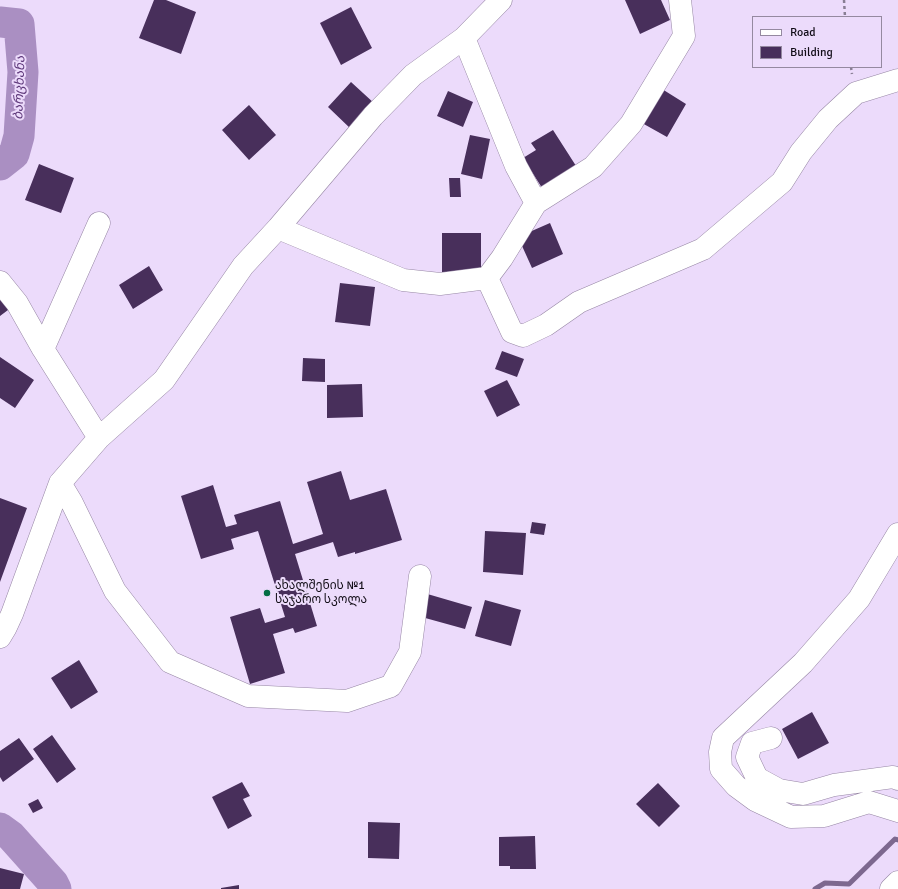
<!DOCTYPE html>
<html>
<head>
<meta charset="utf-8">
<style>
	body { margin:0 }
	#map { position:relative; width:898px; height:889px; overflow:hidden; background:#ecdbfb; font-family:Signika,sans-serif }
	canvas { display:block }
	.legend { position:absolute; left:752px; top:16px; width:130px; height:52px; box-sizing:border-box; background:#ecdbfb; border:1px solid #9589a0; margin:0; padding:5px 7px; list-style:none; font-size:12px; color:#130e18 }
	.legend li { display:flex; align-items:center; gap:8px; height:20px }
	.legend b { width:20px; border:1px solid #9589a0 }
</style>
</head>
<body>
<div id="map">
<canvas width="898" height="889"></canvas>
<ul class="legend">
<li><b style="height:5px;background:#fff"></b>Road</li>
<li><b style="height:11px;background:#482f5b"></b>Building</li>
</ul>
</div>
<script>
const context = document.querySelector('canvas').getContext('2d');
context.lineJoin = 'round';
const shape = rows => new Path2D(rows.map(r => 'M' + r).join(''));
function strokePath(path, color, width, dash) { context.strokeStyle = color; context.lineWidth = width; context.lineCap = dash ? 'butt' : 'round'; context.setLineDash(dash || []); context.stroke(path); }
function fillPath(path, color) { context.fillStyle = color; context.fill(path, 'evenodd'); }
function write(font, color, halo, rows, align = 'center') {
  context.font = font + ' Signika,"Noto Sans Georgian",sans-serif'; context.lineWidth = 4; context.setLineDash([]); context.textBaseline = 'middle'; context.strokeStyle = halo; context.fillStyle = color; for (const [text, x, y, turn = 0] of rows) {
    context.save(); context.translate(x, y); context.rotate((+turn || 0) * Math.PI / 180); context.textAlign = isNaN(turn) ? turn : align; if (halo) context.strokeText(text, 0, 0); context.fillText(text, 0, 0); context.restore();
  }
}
const stream = shape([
	[815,889,825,883,849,884,895,839,898,840]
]);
const river = shape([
	[0,22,19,24,23,72,19,136,14,154,0,165],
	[0,828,11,836,53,883,56,889]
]);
const building = shape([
	[154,0,166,0,196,12,181,54,139,38],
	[625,0,661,0,670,20,640,34],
	[351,7,372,48,341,65,320,23],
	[351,82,375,104,352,130,328,107],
	[662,89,686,104,667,137,642,123],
	[448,91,473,102,463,127,437,116],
	[249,105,276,135,249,160,222,130],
	[553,130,578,169,544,191,523,158,536,150,531,143],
	[470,135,490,139,482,179,461,174],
	[39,164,74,178,61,213,25,200],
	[449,178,460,178,461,197,450,197],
	[550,223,563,254,532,268,518,237],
	[442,233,481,233,481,272,442,272],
	[149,266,163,290,133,309,119,285],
	[340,283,375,287,370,326,335,322],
	[0,292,12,307,0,316],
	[502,351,524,359,517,377,495,369],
	[0,357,34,380,15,408,0,398],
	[303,358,325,359,325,382,302,381],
	[507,380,520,405,497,417,484,391],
	[362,384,363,417,327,418,327,385],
	[341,471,350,500,386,489,402,540,355,554,355,552,338,557,333,542,295,554,317,626,295,633,293,628,273,634,285,673,250,684,230,617,260,608,265,623,285,617,258,531,231,539,234,549,201,559,181,496,213,485,226,527,237,524,234,515,280,501,293,544,323,534,307,482],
	[0,498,27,508,0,582],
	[532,522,546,524,544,535,530,533],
	[485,531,526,533,523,575,483,572],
	[424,593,472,607,465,629,418,616],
	[485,600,521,610,511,646,475,636],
	[79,660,98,692,71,709,51,678],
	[812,712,829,743,798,759,782,729],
	[52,735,76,769,57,783,33,749],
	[19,738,34,759,3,782,0,777,0,751],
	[242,782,250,796,243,799,252,816,228,829,212,797],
	[658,783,680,806,659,827,636,804],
	[38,799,43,808,33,813,28,804],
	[368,822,400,823,399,859,368,858],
	[535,836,536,869,510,869,510,866,499,866,499,837],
	[0,868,24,874,20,889,0,889],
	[239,885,239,889,221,889,221,888]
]);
const path = shape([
	[844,0,845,17],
	[851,67,852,74]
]);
const minor = shape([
	[464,38,516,166,536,203],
	[278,228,403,280,440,284,487,278,502,258,536,203,593,167,631,124,684,36,680,0],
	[487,278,512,332,523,336,546,325,579,302,703,249,782,182,801,152,828,119,856,93,898,80],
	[0,282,17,303,43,349,99,438],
	[43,349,99,223],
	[60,483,72,503,115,591,170,662,248,696,347,701,391,686,410,652,420,576],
	[898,534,859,599,803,663,723,738,720,752,721,769,736,786,755,800,791,817,824,816,869,802,898,811],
	[0,637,6,627,12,614,60,483,99,438,164,380,243,266,278,228,373,116,413,75,464,38,501,0],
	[771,738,752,743,747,757,757,778,779,790,803,794,834,785,893,777,898,779],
	[891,889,898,882]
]);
const markers = [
	[267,593,4,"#046d44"]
];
const poiNames = [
	["ახალშენის №1",275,586],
	["საჯარო სკოლა",275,600]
];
const waterNames = [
	["ბარცხანა",20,88,-88]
];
strokePath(stream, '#7d688f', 5);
strokePath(river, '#aa8fc2', 31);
fillPath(building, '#482f5b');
strokePath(minor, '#9686a4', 23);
strokePath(path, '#897e94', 2.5, [3, 3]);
strokePath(minor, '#fff', 22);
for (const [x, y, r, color] of markers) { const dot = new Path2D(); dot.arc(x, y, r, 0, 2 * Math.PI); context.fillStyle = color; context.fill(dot); strokePath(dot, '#ecdbfb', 1.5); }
write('12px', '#130e18', '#ecdbfb', poiNames, 'left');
write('italic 13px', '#5f3a7b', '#ecdbfb', waterNames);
</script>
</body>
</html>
